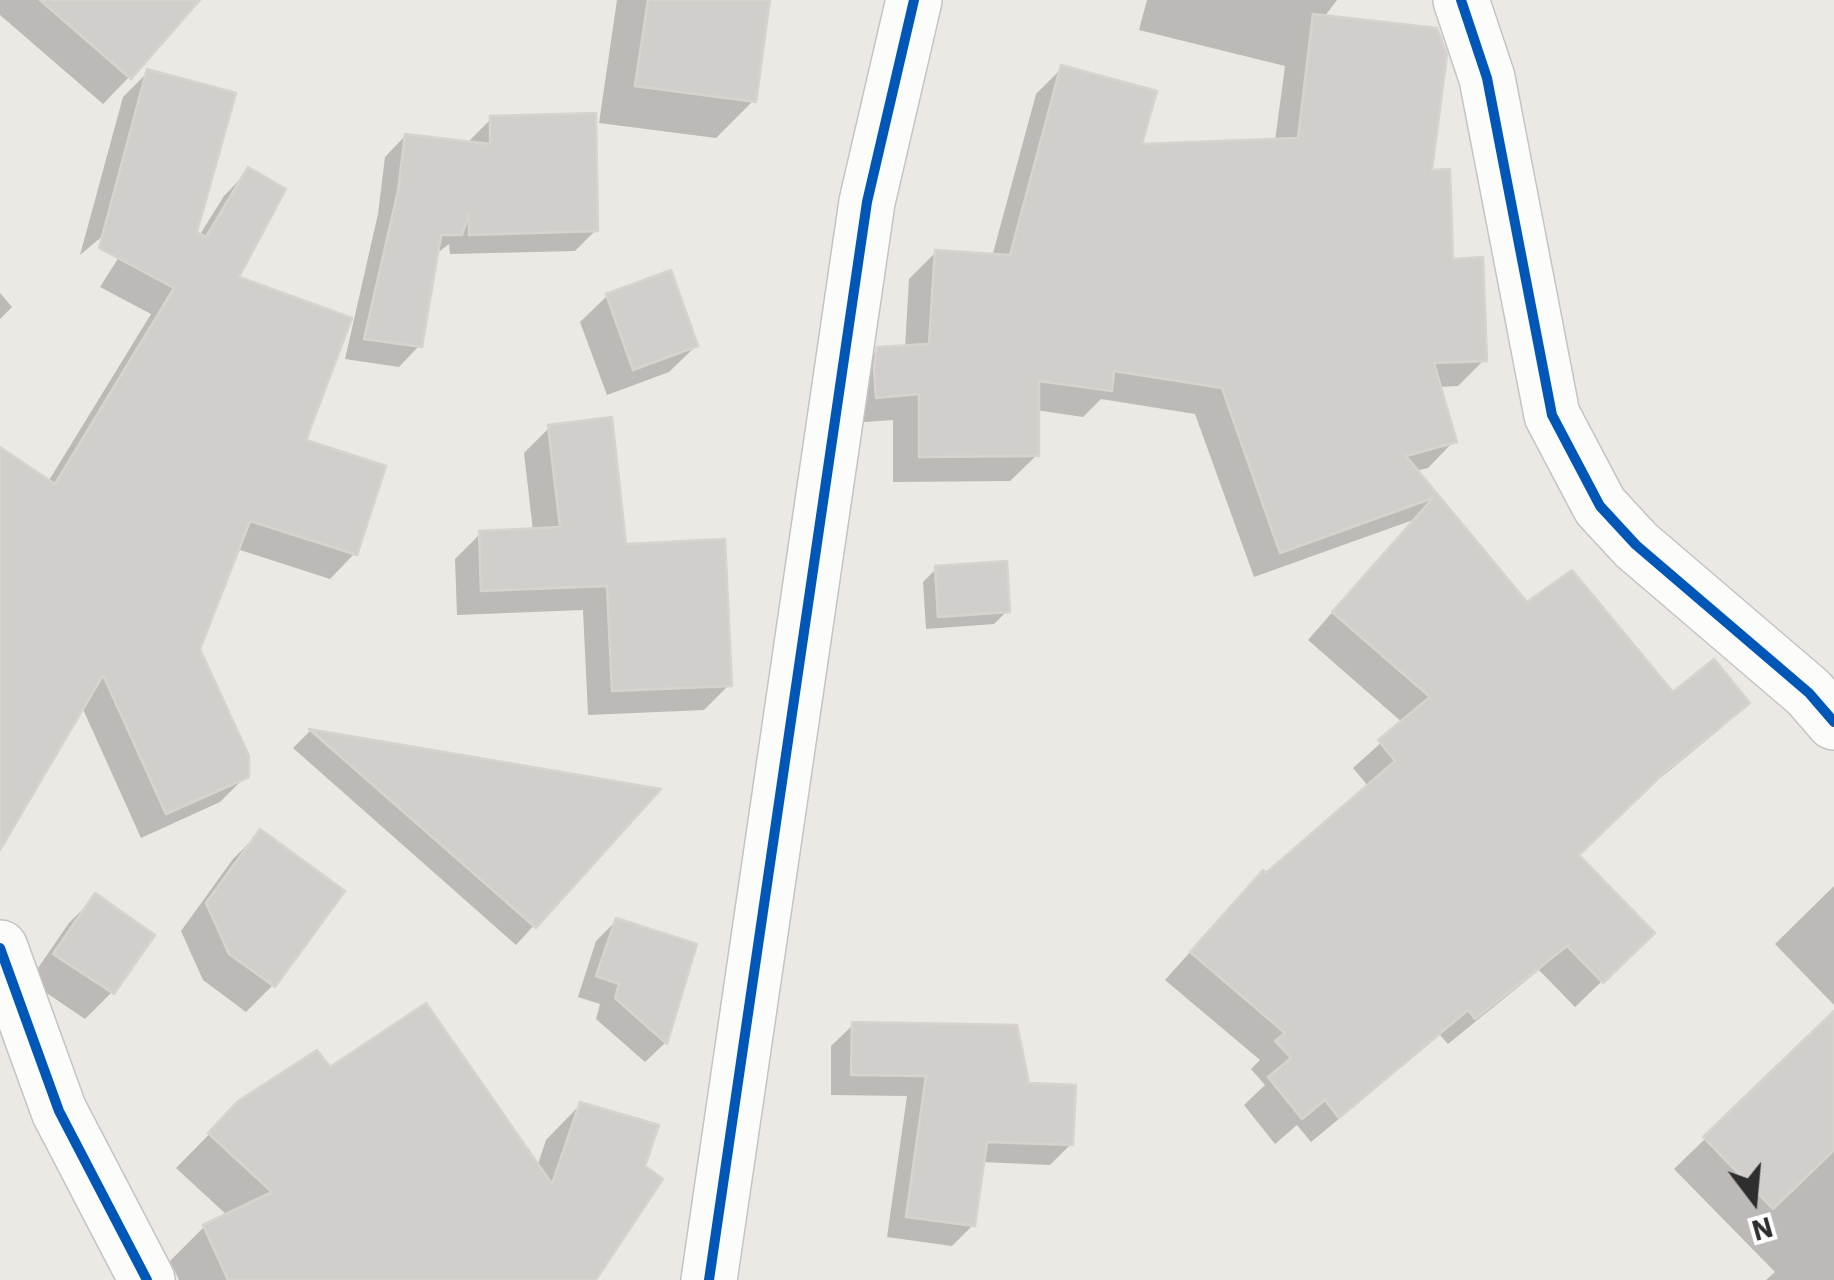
<!DOCTYPE html>
<html>
<head>
<meta charset="utf-8">
<style>
	body { margin:0 }
	#map { position:relative; width:1834px; height:1280px; overflow:hidden; background:#ece8e4; font-family:"IBM Plex Sans",sans-serif }
	canvas { display:block }
	.north { position:absolute; left:1704px; top:1150px; width:100px; height:100px; -webkit-text-stroke:8px #fff; paint-order:stroke; rotate:164deg; font-size:28px; font-weight:700; line-height:40px; text-align:center; color:#2e2e2e }
	.north::after { content:''; display:block; margin:auto; width:35px; height:45px; background:#2e2e2e; clip-path:polygon(50% 0,100% 100%,50% 72%,0 100%) }
</style>
</head>
<body>
<div id="map">
<canvas width="1834" height="1280"></canvas>
<div class="north">N</div>
</div>
<script>
const context = document.querySelector('canvas').getContext('2d');
context.lineJoin = 'round';
function fillPath(path, color) { context.fillStyle = color; context.fill(path, 'evenodd'); }
const shape = rows => new Path2D(rows.map(r => 'M' + r).join(''));
function strokePath(path, color, width, dash) { context.strokeStyle = color; context.lineWidth = width; context.lineCap = dash ? 'butt' : 'round'; context.setLineDash(dash || []); context.stroke(path); }
const shadow = shape([
	[0,0,167,0,129,77,103,104,0,15],
	[617,0,768,0,753,101,716,138,599,123],
	[1147,0,1337,0,1324,17,1429,172,1451,261,1484,360,1458,386,1439,387,1454,441,1428,468,1415,471,1526,606,1673,696,1746,703,1720,729,1635,799,1576,856,1625,959,1575,1007,1539,970,1448,1044,1440,1035,1311,1142,1297,1125,1275,1144,1244,1105,1265,1085,1251,1069,1260,1060,1165,980,1237,900,1369,787,1353,768,1403,723,1308,640,1413,520,1254,577,1195,414,1101,399,1083,417,1036,410,1037,455,1010,481,893,482,893,420,851,423,852,376,878,349,905,348,909,279,936,252,992,257,1036,94,1062,68,1139,147,1275,141,1285,66,1139,30],
	[148,72,194,233,199,236,224,196,249,170,235,278,302,441,355,553,330,579,237,549,198,649,246,776,220,802,141,838,82,707,0,758,0,450,48,482,151,314,100,287,166,183,80,255,123,97],
	[491,119,596,230,575,251,450,254,449,244,435,255,419,346,399,367,345,359,378,214,385,157,405,136,470,144,470,140],
	[0,293,12,307,0,319],
	[607,296,696,346,669,372,607,395,580,322],
	[549,428,624,546,729,685,704,710,588,715,583,610,457,615,455,559,480,534,533,531,524,453],
	[936,569,1007,611,994,624,926,629,923,582],
	[310,731,656,791,516,945,293,748],
	[260,832,273,985,246,1012,203,980,181,931,233,859],
	[1834,886,1834,1005,1775,944],
	[95,897,112,992,85,1019,29,981,69,923],
	[616,921,694,946,665,1043,645,1062,596,1019,600,1004,578,997,596,941],
	[1834,1014,1834,1280,1766,1280,1775,1272,1674,1169],
	[853,1025,1027,1085,1071,1144,1050,1165,982,1162,973,1225,952,1246,887,1237,907,1096,831,1095,831,1046],
	[330,1070,537,1167,546,1140,580,1105,593,1280,179,1280,170,1261,204,1227,228,1216,176,1168,240,1103]
]);
const building = shape([
	[40,0,200,0,131,79,40,0],
	[648,0,770,0,756,102,635,86,648,0],
	[1313,14,1437,28,1447,55,1432,170,1450,169,1453,259,1483,257,1487,361,1434,363,1457,442,1406,456,1527,602,1572,570,1673,692,1714,659,1750,703,1665,772,1579,855,1655,933,1603,983,1567,946,1475,1019,1468,1010,1339,1118,1325,1100,1302,1119,1268,1077,1291,1058,1275,1041,1285,1033,1190,952,1263,870,1266,873,1395,761,1378,740,1430,697,1332,612,1433,498,1280,553,1222,388,1114,371,1112,391,1039,381,1039,456,919,457,919,394,876,398,874,369,877,347,929,344,935,250,1010,255,1061,65,1157,91,1142,144,1298,138,1313,14],
	[147,69,236,93,197,232,206,237,248,167,286,189,239,277,352,318,306,440,386,466,357,555,250,521,200,649,249,756,249,777,166,814,103,675,0,850,0,447,55,484,174,288,99,248,147,69],
	[596,113,598,231,469,235,469,213,462,235,441,235,422,347,364,339,398,191,405,134,490,144,490,116,596,113],
	[671,270,698,346,633,370,606,294,671,270],
	[612,417,626,544,725,539,732,686,612,691,607,586,481,591,479,531,560,527,548,425,612,417],
	[1007,561,1010,612,938,617,935,566,1007,561],
	[309,729,526,766,661,789,536,928,309,729],
	[260,829,345,891,275,987,229,954,206,903,260,829],
	[95,893,155,935,114,994,53,954,95,893],
	[616,918,697,944,667,1044,615,998,619,984,596,976,616,918],
	[426,1003,552,1184,580,1102,659,1125,645,1166,663,1179,596,1280,228,1280,203,1225,272,1192,208,1133,238,1101,317,1050,330,1067,426,1003],
	[1834,1011,1834,1150,1773,1209,1703,1137,1834,1011],
	[852,1022,1017,1025,1029,1083,1076,1085,1073,1145,987,1142,975,1226,906,1217,926,1076,851,1075,852,1022]
]);
const minor = shape([
	[1461,0,1487,78,1552,415,1600,506,1636,545,1809,693,1834,722],
	[0,948,59,1111,147,1280],
	[709,1280,867,202,914,0]
]);
const cycleway = shape([
	[1461,0,1487,78,1552,415,1600,506,1636,545,1809,693,1834,722],
	[0,948,59,1111,147,1280],
	[709,1280,867,202,914,0]
]);
fillPath(shadow, '#0003');
fillPath(building, '#d1cecb');
strokePath(building, '#d7d4d0', 2.5);
strokePath(minor, '#c5c4c5', 58);
strokePath(minor, '#fcfcfb', 55);
strokePath(cycleway, '#0057b8', 10);
</script>
</body>
</html>
